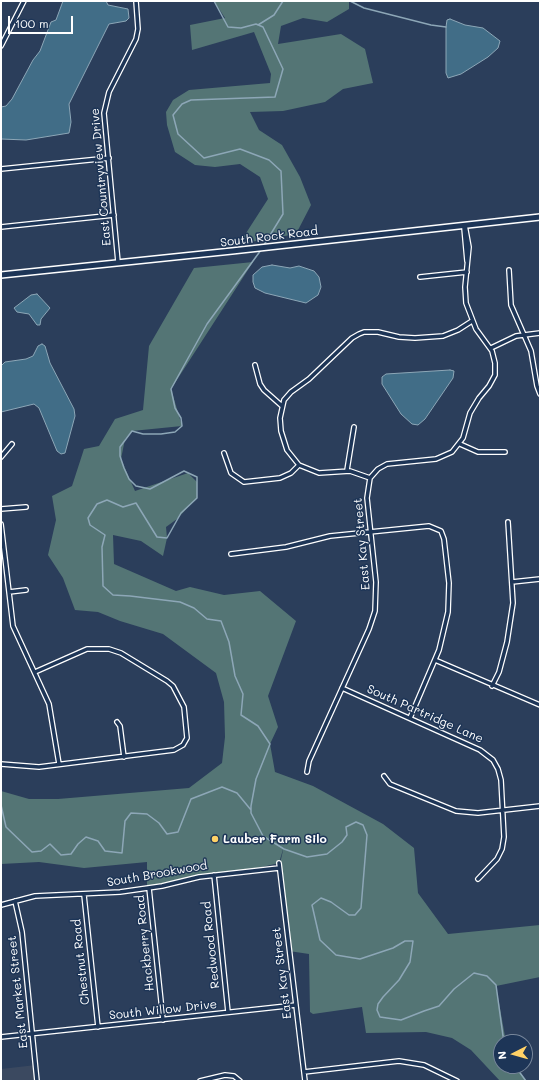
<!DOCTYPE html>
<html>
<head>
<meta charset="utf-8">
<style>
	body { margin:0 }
	#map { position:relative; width:541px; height:1082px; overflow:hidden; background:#2b3e5b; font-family:Mali,sans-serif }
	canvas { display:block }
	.frame { position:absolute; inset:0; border:2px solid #fff; pointer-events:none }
	.north { position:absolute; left:493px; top:1034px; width:40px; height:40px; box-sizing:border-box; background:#1d3557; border:1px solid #77869a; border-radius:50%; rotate:264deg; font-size:11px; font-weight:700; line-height:16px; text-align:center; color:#fff }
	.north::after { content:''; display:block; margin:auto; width:14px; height:18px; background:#ffd166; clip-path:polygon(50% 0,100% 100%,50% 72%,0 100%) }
	.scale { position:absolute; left:8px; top:16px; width:65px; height:18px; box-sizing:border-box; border:2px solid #fff; border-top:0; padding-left:5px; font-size:12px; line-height:14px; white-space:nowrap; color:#fff; -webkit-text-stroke:3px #1d3557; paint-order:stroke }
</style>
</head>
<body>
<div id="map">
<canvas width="541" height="1082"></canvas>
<div class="frame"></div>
<div class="north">N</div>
<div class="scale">100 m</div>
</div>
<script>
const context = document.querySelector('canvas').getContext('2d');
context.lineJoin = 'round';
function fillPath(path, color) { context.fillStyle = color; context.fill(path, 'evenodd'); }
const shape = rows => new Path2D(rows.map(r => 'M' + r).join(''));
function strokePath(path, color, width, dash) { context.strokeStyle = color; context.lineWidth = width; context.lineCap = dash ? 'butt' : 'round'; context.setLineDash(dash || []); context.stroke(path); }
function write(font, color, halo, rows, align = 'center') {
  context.font = font + ' Mali,sans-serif'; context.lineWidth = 3; context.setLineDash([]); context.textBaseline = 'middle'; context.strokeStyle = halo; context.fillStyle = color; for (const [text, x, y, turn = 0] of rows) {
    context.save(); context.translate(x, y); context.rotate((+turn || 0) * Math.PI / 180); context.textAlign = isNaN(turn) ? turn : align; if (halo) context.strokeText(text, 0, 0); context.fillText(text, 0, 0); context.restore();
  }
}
const built = shape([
	[36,1065,37,1081,1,1081,1,1069]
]);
const green = shape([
	[214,1,349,1,349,9,327,22,303,18,281,26,278,44,341,34,365,49,373,83,343,89,325,102,283,111,250,112,259,130,282,145,300,177,311,205,296,234,239,244,268,199,260,177,240,164,215,167,195,165,175,152,167,125,166,112,173,100,189,90,270,83,271,74,254,32,192,50,190,25,225,18],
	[253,262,171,389,182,426,132,431,125,439,121,459,135,491,188,473,197,482,197,498,177,519,166,527,167,538,163,556,141,541,113,535,114,564,176,591,190,587,224,595,260,591,296,621,268,696,278,727,270,744,275,772,313,786,383,824,414,848,418,893,448,934,540,925,540,977,496,986,506,1042,501,1042,501,1066,515,1066,526,1081,500,1081,471,1050,452,1038,426,1032,366,1033,362,1007,313,1014,310,1012,309,954,289,951,279,868,284,846,279,863,245,871,187,879,147,888,147,862,84,868,39,862,1,864,1,791,29,799,58,799,189,788,222,763,225,737,224,702,216,673,163,634,120,621,98,612,75,610,63,578,48,555,56,520,52,496,72,486,84,449,99,446,115,419,143,410,149,346,194,268]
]);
const water = shape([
	[63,1,106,1,108,5,128,9,129,18,126,21,109,24,69,104,71,122,69,133,26,140,1,139,1,107,6,106,12,99,33,60,40,51,51,22,56,20,63,1],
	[450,19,465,25,483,28,500,41,498,48,488,57,461,74,448,78,446,73,446,27,447,20,450,19],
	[272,265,290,268,299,266,314,271,319,277,321,287,318,295,306,303,265,293,255,288,253,282,253,275,262,267,272,265],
	[37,294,50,308,41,319,40,325,37,325,29,314,17,312,14,308,31,295,37,294],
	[42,344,45,346,50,363,74,409,75,416,65,453,61,454,57,451,39,408,34,404,1,412,1,366,5,362,26,359,33,356,38,346,42,344],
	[450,370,454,371,453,378,425,419,418,425,412,424,401,414,382,384,382,377,386,374,450,370]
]);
const stream = shape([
	[214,1,228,27,241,28,256,24,263,27,283,69,275,97,191,100,182,104,173,115,178,134,204,158,240,149,269,160,281,171,283,214,264,245],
	[350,1,364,8,431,25,446,27],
	[258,25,274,15,283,1],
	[261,250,207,324,171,389,175,408,181,418,182,426,175,432,161,434,143,434,132,431,120,447,120,456,124,468,129,479,136,486,150,489,184,471,197,477,197,498,181,513,167,538,157,537,136,503,123,507,107,500,97,504,88,518,90,525,105,535,102,547,103,586,113,595,130,596,180,602,194,608,207,619,221,621,229,642,235,676,243,694,241,715,258,726,270,744,256,779,251,806,251,813,263,836,284,849,307,857,327,854,342,842,347,835,346,827,356,822,363,825,367,835,361,908,355,915,349,915,331,902,321,898,312,905,320,940,336,955,360,959,393,948,405,941,413,941,410,962,399,980,383,997,378,1004,377,1010,380,1017,401,1020,424,1011,439,1006,454,989,474,973,487,976,496,985,503,1036,505,1042],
	[1,805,6,827,32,852,41,851,50,844,61,855,71,854,78,844,86,837,98,841,105,851,122,853,125,821,131,813,147,814,159,823,167,834,178,832,191,799,222,787,237,793,251,810],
	[515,1066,526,1081]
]);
const minor = shape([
	[1,46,24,1],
	[1,169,109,158],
	[1,227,114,215],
	[464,228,467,261],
	[118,262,104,113,109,92,136,39,138,29,136,1],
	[509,270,511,305,531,351,537,386,540,394],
	[420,277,467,272],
	[491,348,516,336,540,333],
	[255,365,260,384,264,390,282,406],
	[460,444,478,452,505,452],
	[224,453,231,473,244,482,280,478,291,473,299,465],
	[1,457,12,444],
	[347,470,354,427],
	[370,478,350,471,319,473,299,465,287,450,281,431,280,418,284,400,291,392,309,379,352,338,359,334,364,332,378,332,399,337,415,338,443,336,458,330,472,321],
	[1,509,26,507],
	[1,524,13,626,49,704,59,764],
	[231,554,286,547,330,536,429,526,441,531,444,539,449,583,448,612,439,650,410,718],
	[512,582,540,579],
	[9,592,26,590],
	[435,660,540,705],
	[492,686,499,672,507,642,513,603,508,522],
	[342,688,480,750,493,760,498,769,501,780,504,837,502,849,497,859,478,879],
	[117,722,120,726,124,757],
	[1,764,39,767,174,750,183,745,187,738,184,707,173,686,167,681,121,653,109,649,87,649,35,672],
	[307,772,309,761,369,629,375,611,376,582,367,498,370,478,378,469,387,464,436,459,452,452,463,438,470,413,479,398,489,386,495,375,495,363,492,351,476,329,466,303,465,287,469,247,465,225],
	[384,776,390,784,456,811,478,813,540,806],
	[279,863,305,1081],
	[214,875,228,1012],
	[149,888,163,1020],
	[84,895,98,1027],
	[15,901,22,932,37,1081],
	[1,905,35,896,120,892,162,886,199,877,279,868],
	[1,1037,296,1005],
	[304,1072,399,1061,424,1065,457,1081],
	[200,1081,225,1075,234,1076,240,1081]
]);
const secondary = shape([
	[1,275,232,251,540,217]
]);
const markers = [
	[215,839,4,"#ffd166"]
];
const streetNames = [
	["East Countryview Drive",101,177,-95],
	["South Rock Road",269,237,-7],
	["East Kay Street",362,544,-95],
	["South Partridge Lane",425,714,24],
	["South Brookwood",157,874,-10],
	["Hackberry Road",145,943,-96],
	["Redwood Road",211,945,-96],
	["Chestnut Road",81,962,-96],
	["East Kay Street",282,973,-97],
	["East Market Street",18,992,-96],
	["South Willow Drive",163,1010,-6]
];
const poiNames = [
	["Lauber Farm Silo",223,839]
];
fillPath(built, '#3b4960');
fillPath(green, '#547575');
fillPath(water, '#416d87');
strokePath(water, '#8da7b7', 1);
strokePath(stream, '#8da7b7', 1.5);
strokePath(minor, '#fff', 6);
strokePath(secondary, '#fff', 8);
strokePath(minor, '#1d3557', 3.5);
strokePath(secondary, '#1d3557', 5);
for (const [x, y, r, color] of markers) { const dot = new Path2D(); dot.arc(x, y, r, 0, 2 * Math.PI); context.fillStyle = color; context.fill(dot); strokePath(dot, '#1d3557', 1.5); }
write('12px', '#fff', '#1d3557', streetNames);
write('bold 12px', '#fff', '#1d3557', poiNames, 'left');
</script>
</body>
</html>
